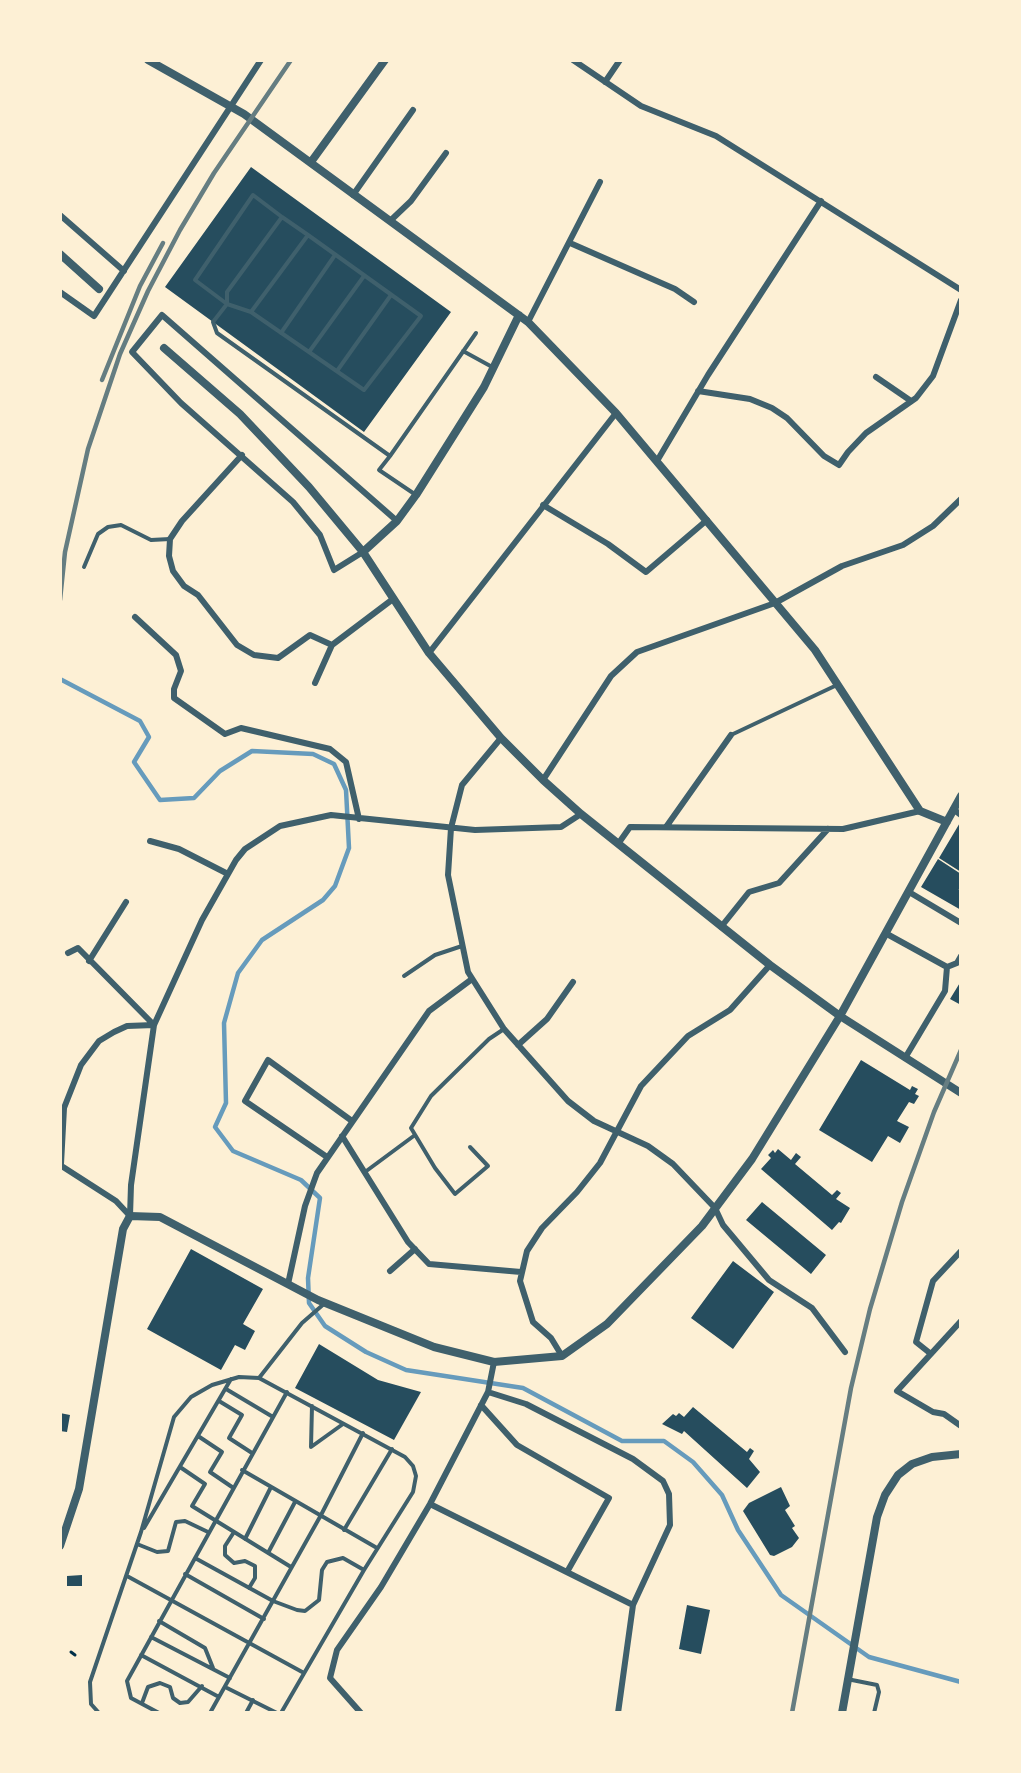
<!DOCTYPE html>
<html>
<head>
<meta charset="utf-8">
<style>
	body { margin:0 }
	#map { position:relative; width:1021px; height:1773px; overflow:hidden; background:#fdf0d5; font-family:"PT Sans",sans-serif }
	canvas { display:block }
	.frame { position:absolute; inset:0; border:62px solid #fdf0d5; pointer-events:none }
</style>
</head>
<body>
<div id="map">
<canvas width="1021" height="1773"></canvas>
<div class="frame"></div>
</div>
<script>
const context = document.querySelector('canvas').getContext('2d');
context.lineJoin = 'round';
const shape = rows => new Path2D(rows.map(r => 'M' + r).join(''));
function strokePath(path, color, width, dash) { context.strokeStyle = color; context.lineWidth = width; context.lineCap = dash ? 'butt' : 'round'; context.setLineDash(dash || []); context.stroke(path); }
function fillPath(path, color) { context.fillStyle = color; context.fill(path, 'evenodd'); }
const stream = shape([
	[60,679,140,721,149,737,134,762,160,800,194,798,220,771,252,751,313,754,334,764,346,790,349,848,335,886,323,900,262,940,238,973,224,1023,226,1103,215,1127,233,1151,301,1180,320,1198,308,1278,309,1303,325,1326,366,1352,406,1370,523,1388,622,1441,664,1441,693,1462,722,1495,738,1530,781,1595,869,1657,961,1682]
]);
const building = shape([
	[251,167,451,312,364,432,165,287],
	[961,821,961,872,939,858],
	[938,859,961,874,961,890,958,889,961,891,961,910,921,887],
	[961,981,961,1005,950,999],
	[861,1060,910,1090,912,1086,918,1089,915,1094,919,1096,914,1104,909,1102,897,1121,909,1127,900,1143,888,1136,872,1162,819,1130],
	[778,1149,791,1160,796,1153,801,1157,795,1164,832,1195,837,1190,841,1193,836,1199,850,1208,841,1223,839,1222,832,1230,761,1169,771,1158,768,1155,773,1150,775,1153],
	[762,1202,826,1255,811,1274,746,1220],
	[191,1249,263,1289,243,1324,255,1331,245,1350,235,1345,221,1370,147,1329],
	[733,1261,774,1292,733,1349,691,1318],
	[319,1344,378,1380,421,1392,394,1440,295,1388],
	[693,1407,747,1452,750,1448,754,1451,749,1459,760,1472,747,1488,684,1431,682,1434,662,1424,673,1414,676,1416,679,1413,684,1417],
	[60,1413,70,1415,67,1432,60,1431],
	[781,1487,790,1506,785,1510,795,1526,792,1528,799,1538,792,1547,774,1556,770,1555,743,1511,749,1503],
	[82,1575,82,1586,67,1586,67,1576],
	[687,1605,710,1610,701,1654,679,1649]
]);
const path = shape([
	[71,1652,75,1655]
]);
const service = shape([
	[227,303,227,292,282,217,308,235],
	[227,304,195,280,253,195,282,217],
	[251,312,364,390,421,316,308,235,251,312,227,304,213,322,217,333,390,456,379,470,416,495],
	[281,333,335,255],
	[463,351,494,368],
	[309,352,364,276],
	[337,371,391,295],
	[390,456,476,333],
	[84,567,98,534,108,527,121,525,151,540,170,539],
	[731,735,837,685],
	[404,976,435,955,462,946],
	[470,1147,488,1166,455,1194,435,1168,411,1128,431,1096,489,1039,504,1029],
	[365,1172,415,1135],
	[259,1378,302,1323,325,1303],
	[226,1389,273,1417],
	[219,1401,242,1415,229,1438,252,1453],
	[312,1406,311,1447,343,1424],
	[198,1436,222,1452,210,1472,232,1487],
	[180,1467,205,1484,192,1506,291,1567],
	[242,1470,377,1548],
	[144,1528,231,1379],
	[344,1530,392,1449],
	[234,1532,225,1546,225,1555,234,1563,245,1561,255,1566,255,1578,249,1588],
	[245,1539,271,1487],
	[137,1544,157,1552,168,1551,176,1522,185,1521,208,1532],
	[268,1553,295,1502],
	[195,1558,273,1601,297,1610,305,1611,319,1600,322,1570,327,1562,343,1558,364,1570],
	[185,1574,264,1619],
	[127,1576,304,1673],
	[159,1621,205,1648,213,1668],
	[151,1637,230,1678],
	[141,1655,219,1697],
	[847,1679,877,1685,879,1692,874,1713],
	[225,1687,277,1713],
	[142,1703,148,1687,160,1683,170,1687,173,1698,180,1703,188,1702,202,1686],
	[99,1713,91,1704,90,1682,141,1532,174,1417,191,1397,212,1385,239,1377,259,1378,405,1457,413,1466,416,1476,413,1492,364,1570,281,1713],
	[159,1713,131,1698,127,1681,287,1392],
	[210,1713,321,1515,363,1433],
	[246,1713,253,1700]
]);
const minor = shape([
	[573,60,641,106,716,136,961,290],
	[605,82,620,60],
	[353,195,413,110],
	[60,215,124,271],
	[390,221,411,201,446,153],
	[570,243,675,289,694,302],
	[60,292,94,316,261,60],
	[528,322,600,182],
	[876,377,911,401],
	[698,391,750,399,772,408,787,418,824,456,839,465,848,452,866,433,916,398,933,376,961,300],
	[242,455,182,521,170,539,169,556,173,571,184,586,198,595,237,645,254,655,278,658,310,635,332,645],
	[657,461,708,375,821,201],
	[543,505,608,544,646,572,707,520],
	[363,552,334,570,320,535,293,502,181,403,132,352,162,315,397,521],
	[135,617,176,655,181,671,174,689,174,698,225,734,241,728,330,749,346,762,359,819],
	[429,653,616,413],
	[315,683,332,645,393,599],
	[501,738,462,785,451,828,448,875,468,972,504,1029,568,1101,594,1121,648,1146,673,1164,715,1208,723,1225,769,1280,812,1308,845,1352],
	[543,780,611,676,637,652,775,603,842,566,903,545,933,526,961,499],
	[953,809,961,815],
	[666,827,731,735],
	[150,841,179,849,228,874],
	[618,844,630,827,843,829,920,811],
	[909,892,961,923],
	[721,927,749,892,779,883,828,829],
	[887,934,947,967,957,963,961,956],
	[68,953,78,948,154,1025],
	[89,961,126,902],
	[518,1045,547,1019,573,982],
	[905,1058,945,991,947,967],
	[342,1136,408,1242,429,1264,521,1272],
	[327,1157,245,1101,268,1060,352,1121],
	[61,1164,64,1108,81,1065,99,1041,114,1032,127,1026,154,1025],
	[60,1165,116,1201,130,1216],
	[130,1216,131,1185,154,1025,202,920,236,860,245,849,280,826,331,815,475,830,561,827,581,814],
	[390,1271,415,1249],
	[288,1284,305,1206,317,1173,429,1011,472,979],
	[961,1321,897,1391,933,1412,944,1414,961,1426],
	[931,1354,916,1342,933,1281,961,1251],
	[562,1356,551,1338,533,1322,520,1281,527,1251,542,1228,577,1192,600,1163,641,1086,688,1036,730,1010,770,965],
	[488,1392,526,1404,633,1459,663,1481,669,1494,670,1525,633,1605],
	[481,1405,517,1445,609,1498,567,1572],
	[430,1504,633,1605,618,1713],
	[361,1713,330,1678,337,1650,381,1587,430,1504,488,1392,494,1362]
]);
const tertiary = shape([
	[148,60,244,114,528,322,616,413,815,650,920,811,947,822],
	[311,162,385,60],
	[60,254,99,289],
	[164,348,240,414,309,487,363,552,429,653,501,738,543,780,581,814,770,965,840,1016,961,1093],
	[363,552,397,521,416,495,484,387,519,315],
	[60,1546,79,1489,123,1229,130,1216,160,1217,318,1300,434,1347,494,1362,562,1356,607,1324,702,1226,752,1159,840,1016,961,796],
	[842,1713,877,1517,885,1495,898,1475,912,1464,932,1457,961,1454]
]);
const rail = shape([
	[102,380,140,286,163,243],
	[60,600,65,552,88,449,120,354,148,291,180,230,214,173,291,60],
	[792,1713,851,1388,870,1309,902,1202,934,1112,961,1050]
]);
strokePath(stream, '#669bbc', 4.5);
fillPath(building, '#264d5e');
strokePath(path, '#003049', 3);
strokePath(service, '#3f606c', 4);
strokePath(minor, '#3f606c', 6);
strokePath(tertiary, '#3f606c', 8);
strokePath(rail, '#657d81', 4.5);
</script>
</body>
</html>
